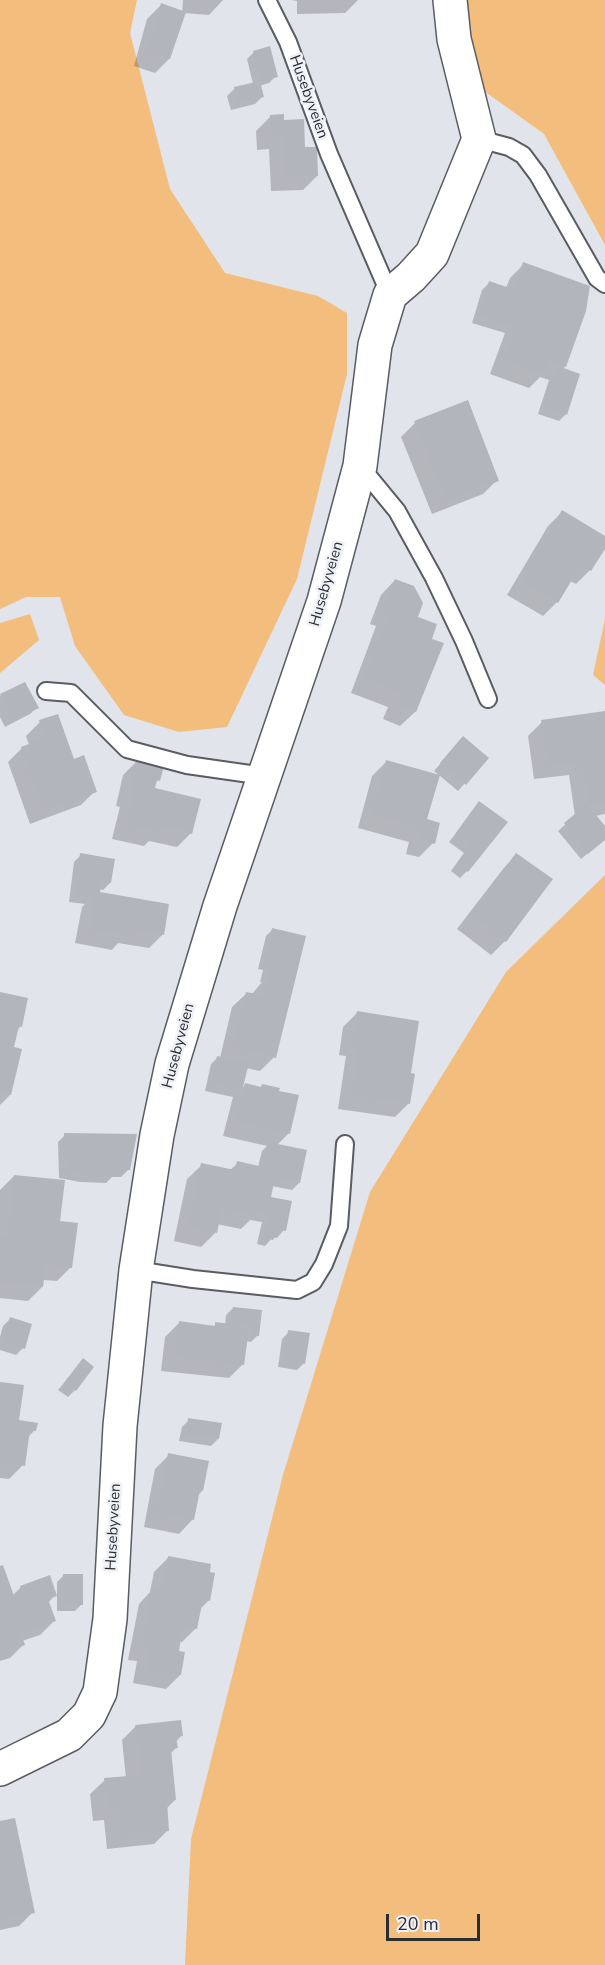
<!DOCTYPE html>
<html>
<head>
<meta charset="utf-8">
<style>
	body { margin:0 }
	#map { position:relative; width:605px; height:1965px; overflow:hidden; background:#e1e4eb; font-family:"Nunito Sans",sans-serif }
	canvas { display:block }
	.scale { position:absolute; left:386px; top:1914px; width:94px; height:27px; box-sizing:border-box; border:3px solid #2c2d30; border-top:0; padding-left:8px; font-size:18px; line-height:21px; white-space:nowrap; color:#2c2d30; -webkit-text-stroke:4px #eef1f8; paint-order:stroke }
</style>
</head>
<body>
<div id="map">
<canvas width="605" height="1965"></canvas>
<div class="scale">20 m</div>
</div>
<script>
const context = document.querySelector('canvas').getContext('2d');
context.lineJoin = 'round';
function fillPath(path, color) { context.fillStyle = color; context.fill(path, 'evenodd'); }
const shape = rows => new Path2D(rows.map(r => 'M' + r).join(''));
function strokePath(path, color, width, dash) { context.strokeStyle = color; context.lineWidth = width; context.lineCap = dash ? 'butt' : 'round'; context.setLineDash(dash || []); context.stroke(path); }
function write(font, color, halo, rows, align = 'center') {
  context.font = font + ' "Nunito Sans",sans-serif'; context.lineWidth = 5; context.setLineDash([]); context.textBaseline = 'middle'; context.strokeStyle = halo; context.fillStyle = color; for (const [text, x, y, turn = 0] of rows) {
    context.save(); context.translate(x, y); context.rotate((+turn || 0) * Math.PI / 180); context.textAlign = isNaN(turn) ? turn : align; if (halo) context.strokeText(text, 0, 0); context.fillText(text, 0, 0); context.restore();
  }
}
const green = shape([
	[0,0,137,0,130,33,170,189,225,273,318,296,347,313,347,374,297,579,227,727,179,732,124,715,75,646,60,597,26,597,0,609],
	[440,0,605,0,605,245,544,134,480,88],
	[30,614,39,640,0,673,0,623],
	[605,619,605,685,593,675],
	[605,875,605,1965,185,1965,191,1839,283,1475,370,1192,506,972]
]);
const shadow = shape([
	[183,0,223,0,209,15,184,13,169,59,155,73,134,66,147,19,161,5,182,13],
	[291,0,358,0,345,13,297,14,297,1],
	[254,52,276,76,269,83,259,86,262,97,255,104,231,110,227,96,234,89,253,84,247,59],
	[270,117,283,121,304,149,317,176,303,190,271,191,269,149,257,150,256,131],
	[524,264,565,367,562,369,566,414,559,421,538,414,549,380,540,377,529,388,490,374,505,333,472,323,482,290,489,283,506,288,510,278],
	[415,423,497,480,483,494,432,514,401,437],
	[562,512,605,538,605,546,590,570,576,584,570,581,557,602,543,616,507,595,548,526],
	[395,580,430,639,442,644,415,712,400,726,383,719,388,707,351,693,376,626,370,624,381,595],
	[24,684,37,707,30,714,5,727,0,717,0,696],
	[605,712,605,814,595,816,605,829,605,839,581,859,558,831,575,816,569,775,534,779,528,736,542,722],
	[40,722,95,791,81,805,30,824,8,762,22,748,29,745,26,736],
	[456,745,487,758,458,791,434,771],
	[137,761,158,780,154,784,153,789,191,833,177,847,149,841,144,846,112,839,120,807,116,806,123,775],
	[386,762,425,821,433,843,419,857,406,854,409,842,358,828,372,776],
	[480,803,467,871,460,878,451,871,464,853,449,842],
	[517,854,505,941,491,955,457,929,503,869],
	[81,855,110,883,103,890,99,889,97,893,163,934,149,948,118,943,112,950,75,943,82,907,85,904,69,902,74,862],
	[273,929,274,1057,260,1071,246,1068,241,1089,245,1085,260,1088,262,1085,289,1133,277,1145,299,1183,292,1190,272,1186,269,1198,284,1230,277,1238,273,1237,265,1246,257,1244,262,1222,250,1220,241,1229,217,1224,215,1233,201,1247,174,1241,187,1179,202,1165,230,1170,238,1163,258,1167,262,1151,267,1146,223,1136,233,1097,205,1091,211,1064,218,1057,220,1058,232,1007,247,993,252,994,262,982,260,982,263,970,258,969,266,936],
	[0,993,21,1026,16,1031,12,1048,10,1095,0,1105],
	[357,1013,409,1103,395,1117,338,1109,346,1056,339,1055,343,1027],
	[65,1135,128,1170,121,1177,112,1177,106,1183,80,1182,59,1178,58,1142],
	[14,1176,58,1223,71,1267,57,1281,43,1280,42,1287,28,1301,0,1298,0,1190],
	[233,1308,260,1311,258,1335,251,1342,246,1341,243,1364,229,1378,161,1371,165,1337,179,1323,213,1327,216,1324,225,1325,226,1315],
	[10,1319,23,1348,16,1355,0,1350,0,1337,3,1326],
	[289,1332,304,1363,297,1370,278,1367,282,1339],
	[83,1360,75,1390,68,1397,58,1390],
	[0,1383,17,1421,35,1430,27,1438,23,1465,9,1479,0,1478],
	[189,1420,218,1439,211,1446,179,1441,182,1427],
	[169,1455,202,1491,197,1496,193,1519,179,1534,144,1527,155,1469],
	[168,1558,209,1600,199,1610,196,1628,182,1642,179,1642,177,1652,180,1675,166,1689,133,1683,137,1661,128,1660,139,1604,150,1592,154,1572],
	[0,1567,12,1596,21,1587,55,1595,48,1603,54,1621,40,1635,22,1641,24,1644,10,1658,0,1661],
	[64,1575,82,1604,75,1611,57,1611,57,1582],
	[136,1726,181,1736,176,1742,176,1748,170,1754,175,1800,166,1809,168,1830,154,1844,107,1849,104,1820,93,1821,90,1794,105,1780,126,1778,122,1740],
	[0,1820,33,1912,19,1926,0,1930]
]);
const building = shape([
	[161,3,186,12,170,59,147,52],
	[270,46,278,77,261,81,253,51],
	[260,81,264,97,238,104,234,87],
	[284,114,284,120,304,119,305,147,317,147,318,176,284,178,282,136,271,137,270,115],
	[523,262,590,286,586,311,566,367,549,361,544,375,503,360,515,328,478,316,489,281,513,289],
	[558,366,580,374,567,415,544,407],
	[468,400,499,481,446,501,414,421],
	[562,510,605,536,605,549,591,571,581,565,558,603,520,580],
	[395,579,414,586,423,603,418,617,437,624,432,639,444,643,416,712,396,705,401,693,364,679,389,612,383,610],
	[25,682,39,708,12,721,0,694],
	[605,711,605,803,589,805,582,761,548,766,541,720],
	[58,714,74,759,84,755,97,792,44,811,21,747,45,738,39,720],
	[463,736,489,758,466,785,440,763],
	[137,759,164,766,160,781,157,780,155,788,201,799,192,834,161,826,159,833,126,825,133,793,129,792],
	[386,760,440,775,427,819,440,823,435,844,419,840,422,828,371,814],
	[479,801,508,822,468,872,457,863,470,845,455,834],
	[587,804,605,826,605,840,588,854,564,823],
	[80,853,115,859,111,883,102,882,100,892,169,904,164,935,129,929,127,936,89,930,94,898,76,895],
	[516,853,553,879,506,942,470,914],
	[272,928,306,936,276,1058,232,1047,246,992,262,995,270,963,264,962],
	[0,992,28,998,22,1027,19,1026,14,1047,22,1049,11,1095,0,1093],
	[357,1011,419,1021,411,1073,415,1074,410,1104,351,1095,359,1042,352,1041],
	[217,1056,249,1063,242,1091,211,1084],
	[245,1083,261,1087,262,1084,280,1088,279,1091,299,1095,290,1134,236,1122],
	[64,1133,137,1134,130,1170,115,1170,115,1177,87,1176,66,1171],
	[268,1142,307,1150,300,1183,275,1178,271,1197,292,1201,286,1231,280,1230,273,1240,263,1238,268,1215,257,1213,257,1216,222,1209,217,1233,188,1228,201,1163,235,1170,237,1161,263,1167],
	[14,1175,65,1180,60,1221,78,1223,72,1268,46,1265,43,1287,0,1282,0,1234,7,1235],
	[233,1307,262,1310,259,1336,252,1335,253,1326,239,1325,239,1328,249,1329,244,1365,174,1357,179,1321,215,1326,215,1322,231,1324],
	[10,1317,32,1324,25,1349,2,1342],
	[288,1330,310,1333,305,1364,284,1361],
	[83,1358,94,1367,76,1391,64,1383],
	[0,1382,24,1385,19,1420,38,1423,36,1431,30,1430,25,1466,0,1462],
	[188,1418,222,1423,219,1439,186,1435],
	[168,1453,209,1461,203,1491,200,1490,194,1520,157,1513],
	[168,1556,211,1564,210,1572,215,1573,210,1601,203,1599,197,1629,183,1626,179,1651,185,1652,181,1675,146,1669,150,1648,142,1646,152,1588,162,1589],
	[3,1565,14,1596,22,1593,20,1586,50,1575,57,1596,48,1599,56,1621,21,1633,25,1645,3,1652,0,1642,0,1566],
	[63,1574,83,1574,83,1605,63,1605],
	[181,1720,183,1736,176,1737,178,1748,171,1749,176,1800,167,1801,169,1831,121,1835,118,1807,107,1808,104,1778,141,1775,135,1725],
	[15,1818,35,1913,0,1920,0,1821]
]);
const service = shape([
	[267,0,288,42,329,154,390,295],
	[479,139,509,147,523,155,538,175,597,278,605,284],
	[360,466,397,511,434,578,464,641,488,699],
	[46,691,71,693,127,749,187,765,264,776],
	[136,1270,193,1279,297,1290,313,1282,324,1264,339,1226,345,1144]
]);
const minor = shape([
	[0,1769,69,1735,89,1715,100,1692,110,1619,120,1426,136,1270,157,1135,172,1064,220,906,324,601,360,466,375,345,390,295,411,277,432,254,479,139,454,39,450,0]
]);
const streetNames = [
	["Husebyveien",308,97,70],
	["Husebyveien",327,584,-74],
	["Husebyveien",179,1046,-75],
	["Husebyveien",114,1527,-87]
];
fillPath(green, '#f2bd7d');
fillPath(shadow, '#0003');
fillPath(building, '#b2b5bc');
strokePath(service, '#595c62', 20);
strokePath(minor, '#595c62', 36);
strokePath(service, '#fff', 16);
strokePath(minor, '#fff', 33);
write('15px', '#2c2d30', '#eef1f8', streetNames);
</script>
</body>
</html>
